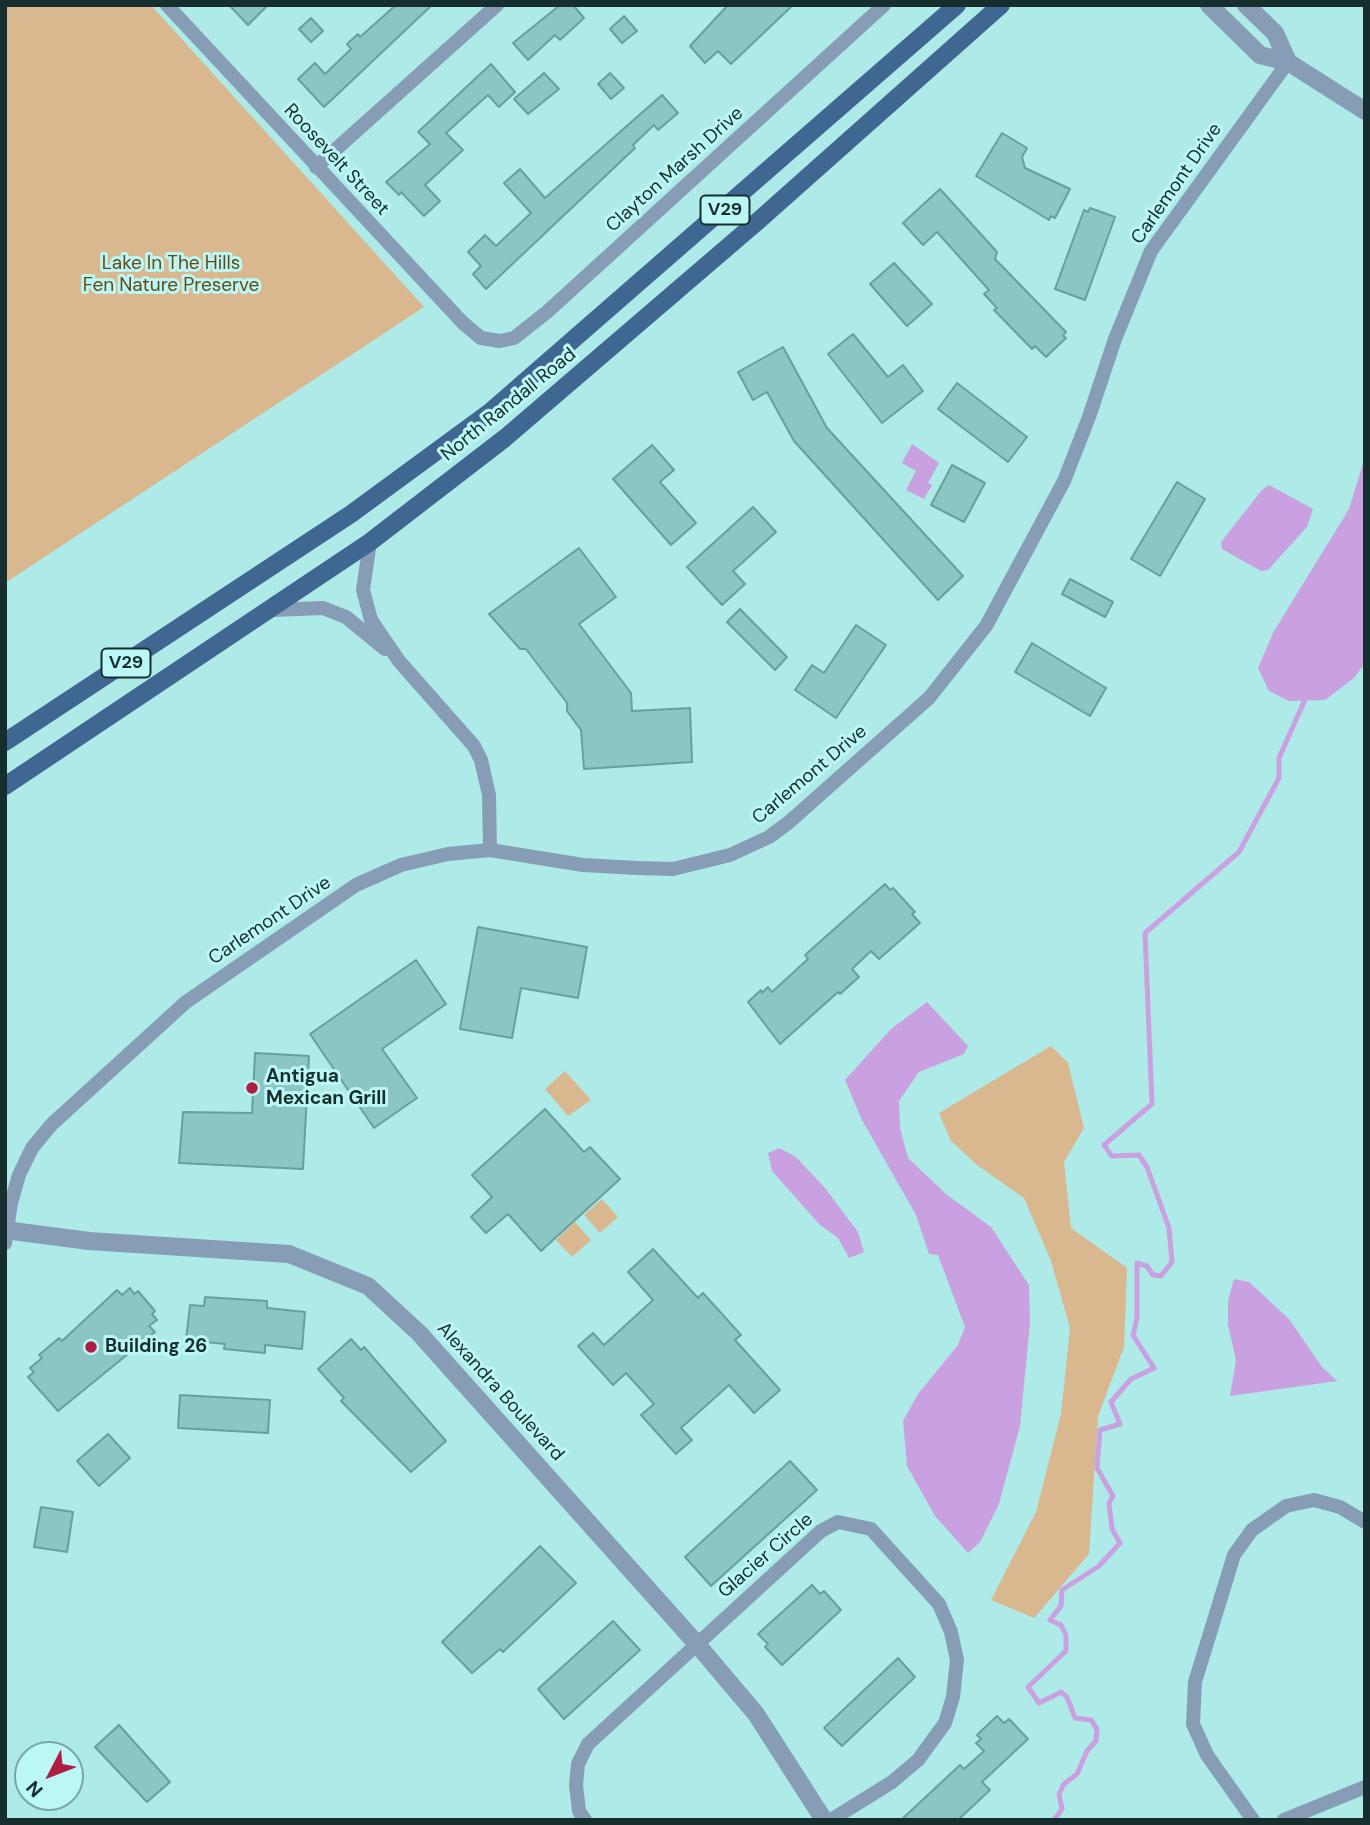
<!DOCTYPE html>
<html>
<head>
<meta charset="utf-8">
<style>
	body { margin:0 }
	#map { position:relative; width:1370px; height:1825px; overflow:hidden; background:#aeeae7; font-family:"DM Sans",sans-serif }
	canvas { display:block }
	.frame { position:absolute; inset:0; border:7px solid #162f2e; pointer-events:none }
	.north { position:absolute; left:14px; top:1741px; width:70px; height:70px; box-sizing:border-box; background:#bbf7f4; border:2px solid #79a7a5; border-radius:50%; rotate:228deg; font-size:19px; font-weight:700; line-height:28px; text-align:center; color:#162f2e }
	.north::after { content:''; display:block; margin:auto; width:24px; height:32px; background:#af1c44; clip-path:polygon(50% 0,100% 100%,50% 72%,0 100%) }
</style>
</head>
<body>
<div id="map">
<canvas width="1370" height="1825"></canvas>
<div class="frame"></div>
<div class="north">N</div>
</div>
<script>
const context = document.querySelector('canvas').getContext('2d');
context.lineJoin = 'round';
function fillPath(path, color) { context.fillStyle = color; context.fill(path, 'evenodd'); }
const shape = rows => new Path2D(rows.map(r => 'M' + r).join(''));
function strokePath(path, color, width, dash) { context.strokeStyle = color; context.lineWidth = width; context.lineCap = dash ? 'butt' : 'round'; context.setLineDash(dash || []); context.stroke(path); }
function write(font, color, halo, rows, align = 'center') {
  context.font = font + ' "DM Sans",sans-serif'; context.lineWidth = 6; context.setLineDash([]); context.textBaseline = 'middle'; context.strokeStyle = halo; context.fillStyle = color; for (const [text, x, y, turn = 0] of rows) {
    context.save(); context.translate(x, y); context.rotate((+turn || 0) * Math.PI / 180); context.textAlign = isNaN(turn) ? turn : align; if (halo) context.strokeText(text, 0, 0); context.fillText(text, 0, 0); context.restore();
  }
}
const green = shape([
	[5,5,151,5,424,307,5,583],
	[1051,1046,1068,1063,1084,1128,1064,1162,1071,1228,1127,1268,1124,1347,1098,1416,1089,1554,1034,1618,991,1600,1036,1512,1061,1414,1070,1328,1051,1261,1024,1198,977,1165,951,1141,939,1113],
	[565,1071,591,1100,568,1116,545,1089],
	[602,1199,618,1217,600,1233,584,1215],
	[575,1222,591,1240,572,1257,556,1240]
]);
const water = shape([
	[912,444,939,463,928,483,932,485,924,499,906,490,916,471,902,463],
	[1365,457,1365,663,1354,678,1325,700,1289,701,1269,691,1258,668,1274,631,1349,509],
	[1269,485,1313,509,1307,527,1268,570,1261,571,1222,549,1221,542,1262,490],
	[927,1002,968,1046,964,1054,919,1072,899,1101,900,1128,908,1158,946,1194,991,1227,1029,1285,1030,1323,1020,1426,999,1504,980,1542,968,1553,935,1516,907,1466,903,1421,918,1394,958,1345,965,1327,938,1255,929,1254,916,1215,862,1120,845,1080,891,1029],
	[779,1148,796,1157,825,1188,858,1232,864,1252,849,1258,838,1238,820,1225,772,1171,768,1153],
	[1234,1279,1249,1282,1289,1319,1322,1367,1337,1381,1230,1396,1236,1360,1228,1325,1228,1301]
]);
const stream = shape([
	[1054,1820,1062,1809,1059,1794,1064,1784,1077,1774,1087,1751,1096,1741,1097,1729,1091,1720,1075,1718,1067,1697,1061,1692,1039,1703,1028,1687,1066,1651,1066,1635,1061,1625,1050,1620,1061,1606,1062,1590,1099,1566,1120,1543,1112,1529,1109,1503,1113,1496,1097,1468,1100,1430,1120,1424,1111,1402,1131,1379,1154,1368,1133,1335,1137,1319,1137,1263,1147,1266,1153,1275,1161,1276,1172,1262,1169,1228,1147,1167,1139,1155,1112,1156,1104,1145,1152,1104,1145,933,1239,852,1279,778,1279,758,1307,695]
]);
const building = shape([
	[229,5,268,5,248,25,229,5],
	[396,5,432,5,324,107,298,79,315,63,325,74,351,49,347,44,358,34,360,37,396,5],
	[560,5,573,5,584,18,560,40,555,35,528,60,513,43,560,5],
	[728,5,793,5,731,64,718,51,705,63,690,46,728,5],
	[624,16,637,31,622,43,610,29,624,16],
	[311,18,323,31,311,42,299,29,311,18],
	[491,64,515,92,499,107,488,95,446,133,463,150,425,185,440,201,424,216,401,192,399,195,386,182,430,144,418,132,491,64],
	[544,73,559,89,528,114,514,99,544,73],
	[610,73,624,88,611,99,598,84,610,73],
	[662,95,678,113,658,130,654,125,633,145,635,148,486,289,473,274,481,266,468,252,485,235,496,246,531,213,504,183,520,169,545,198,662,95],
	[1002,133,1027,148,1022,157,1025,168,1070,189,1055,218,1051,216,1049,220,976,176,1002,133],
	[940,189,997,252,995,259,1066,332,1063,336,1066,338,1046,357,1035,346,1032,349,994,310,997,308,984,294,989,290,937,232,923,245,903,223,940,189],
	[1090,208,1115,217,1085,300,1055,289,1084,210,1088,212,1090,208],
	[894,263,932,304,907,326,870,284,894,263],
	[853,334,888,377,903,365,923,391,882,423,828,354,853,334],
	[783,347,827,428,963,576,938,600,794,441,767,392,753,400,738,372,783,347],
	[957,383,1027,437,1008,462,938,409,957,383],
	[652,445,674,470,660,482,696,523,671,545,613,479,652,445],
	[952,465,985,483,964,522,931,505,952,465],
	[1177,482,1205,499,1160,576,1131,559,1177,482],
	[753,507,776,532,733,571,745,584,722,605,687,567,753,507],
	[579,548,616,597,579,624,631,693,632,711,690,708,692,762,584,769,581,730,567,711,567,703,526,649,520,649,489,614,579,548],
	[1070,579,1113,602,1105,617,1062,594,1070,579],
	[740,609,787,657,775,670,727,622,740,609],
	[856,625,886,645,836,718,795,690,812,665,824,673,856,625],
	[1032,643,1106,688,1090,716,1015,672,1032,643],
	[885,884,890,890,893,888,915,912,912,914,920,923,879,959,871,951,852,969,859,977,840,994,838,992,780,1044,748,1002,761,990,762,993,768,987,772,992,808,959,805,955,885,884],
	[478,927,587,947,578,998,521,988,512,1038,460,1029,478,927],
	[416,960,446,1004,382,1049,417,1098,374,1128,310,1034,416,960],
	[255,1053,309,1056,303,1169,179,1163,183,1112,252,1113,255,1053],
	[545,1109,584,1152,590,1147,620,1179,541,1251,508,1214,486,1233,471,1217,492,1197,472,1175,545,1109],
	[653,1249,698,1298,703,1293,741,1335,735,1340,780,1390,754,1413,729,1385,681,1428,692,1440,676,1454,641,1415,654,1404,626,1373,613,1385,578,1346,593,1333,604,1345,653,1300,628,1272,653,1249],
	[130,1288,134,1294,138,1291,155,1311,152,1314,157,1320,149,1326,155,1332,58,1411,28,1377,34,1372,30,1368,42,1358,39,1355,59,1338,62,1341,117,1290,122,1295,130,1288],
	[205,1297,267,1301,267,1308,305,1312,302,1349,265,1345,265,1353,224,1349,225,1344,186,1340,190,1305,204,1306,205,1297],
	[351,1339,361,1350,364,1347,446,1441,411,1472,341,1401,344,1398,318,1369,351,1339],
	[180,1395,270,1400,268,1433,178,1428,180,1395],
	[108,1434,130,1458,99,1486,77,1461,108,1434],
	[790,1461,817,1490,711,1586,685,1557,790,1461],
	[41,1507,73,1512,67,1552,34,1547,41,1507],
	[540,1546,576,1583,503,1652,500,1649,472,1673,442,1642,540,1546],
	[812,1585,820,1594,824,1591,841,1610,782,1665,765,1647,768,1644,758,1634,812,1585],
	[613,1621,640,1650,564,1719,538,1689,613,1621],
	[898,1658,915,1677,842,1746,824,1728,898,1658],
	[997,1716,1004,1723,1009,1719,1028,1739,982,1782,990,1790,958,1820,901,1820,960,1765,964,1769,984,1751,976,1743,981,1739,977,1735,997,1716],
	[119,1725,170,1782,147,1802,95,1747,119,1725]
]);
const minor = shape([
	[167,5,463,323,481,338,500,341,514,338,547,312,884,5],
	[316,167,497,5],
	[370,542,363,590,371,620,399,661,474,746,481,760,489,795,490,850],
	[272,610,323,608,346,617,385,649],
	[5,1243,11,1203,19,1175,32,1148,52,1124,186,1002,356,885,401,865,448,854,490,850,583,865,637,868,673,869,730,855,769,837,788,823,929,698,986,626,1064,481,1089,417,1115,339,1151,251,1288,62],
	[585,1820,579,1811,576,1785,578,1764,588,1744,821,1531,838,1522,871,1529,939,1604,951,1632,957,1660,953,1697,945,1723,918,1760,892,1782,831,1820],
	[1253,1820,1207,1755,1193,1724,1195,1682,1234,1555,1252,1530,1286,1506,1314,1500,1340,1507,1365,1522],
	[1284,1820,1365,1787]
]);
const tertiary = shape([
	[1209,5,1260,55,1288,62,1365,111],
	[1246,5,1275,33,1288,62],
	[5,1230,89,1241,289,1254,368,1286,419,1333,696,1643,756,1714,824,1820]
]);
const primary = shape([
	[5,742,351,514,490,412,957,5],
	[5,786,370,542,505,438,758,221,1001,5]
]);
const markers = [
	[252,1088,7,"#af1c44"],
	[91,1347,7,"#af1c44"]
];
const shields = [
	[725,210,49],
	[126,663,49]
];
const shieldNames = [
	["V29",725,210],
	["V29",126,663]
];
const streetNames = [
	["Roosevelt Street",336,160,47],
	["Clayton Marsh Drive",675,170,-42],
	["Carlemont Drive",1177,184,-55],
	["North Randall Road",509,405,-39],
	["Carlemont Drive",810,775,-40],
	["Carlemont Drive",270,921,-34],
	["Alexandra Boulevard",500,1392,48],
	["Glacier Circle",766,1556,-41]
];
const parkNames = [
	["Lake In The Hills",171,264],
	["Fen Nature Preserve",171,286]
];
const poiNames = [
	["Antigua",266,1077],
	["Mexican Grill",266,1099],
	["Building 26",105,1347]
];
fillPath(green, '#dab88f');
fillPath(water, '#c9a1e1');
strokePath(stream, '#c9a1e1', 5);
fillPath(building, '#8bc6c4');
strokePath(building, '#66a09d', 2);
strokePath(minor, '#879db6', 14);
strokePath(tertiary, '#879db6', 18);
strokePath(primary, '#406692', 18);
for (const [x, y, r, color] of markers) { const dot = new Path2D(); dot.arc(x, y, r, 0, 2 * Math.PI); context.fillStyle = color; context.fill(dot); strokePath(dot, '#bbf7f4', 2.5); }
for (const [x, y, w] of shields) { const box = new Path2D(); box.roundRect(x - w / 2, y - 14.5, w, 29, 5); context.fillStyle = '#bbf7f4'; context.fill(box); strokePath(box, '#162f2e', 2); }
write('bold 18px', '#162f2e', null, shieldNames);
write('19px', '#162f2e', '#bbf7f4', streetNames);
write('19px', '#684717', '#bbf7f4', parkNames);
write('bold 19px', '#162f2e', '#bbf7f4', poiNames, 'left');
</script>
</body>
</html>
